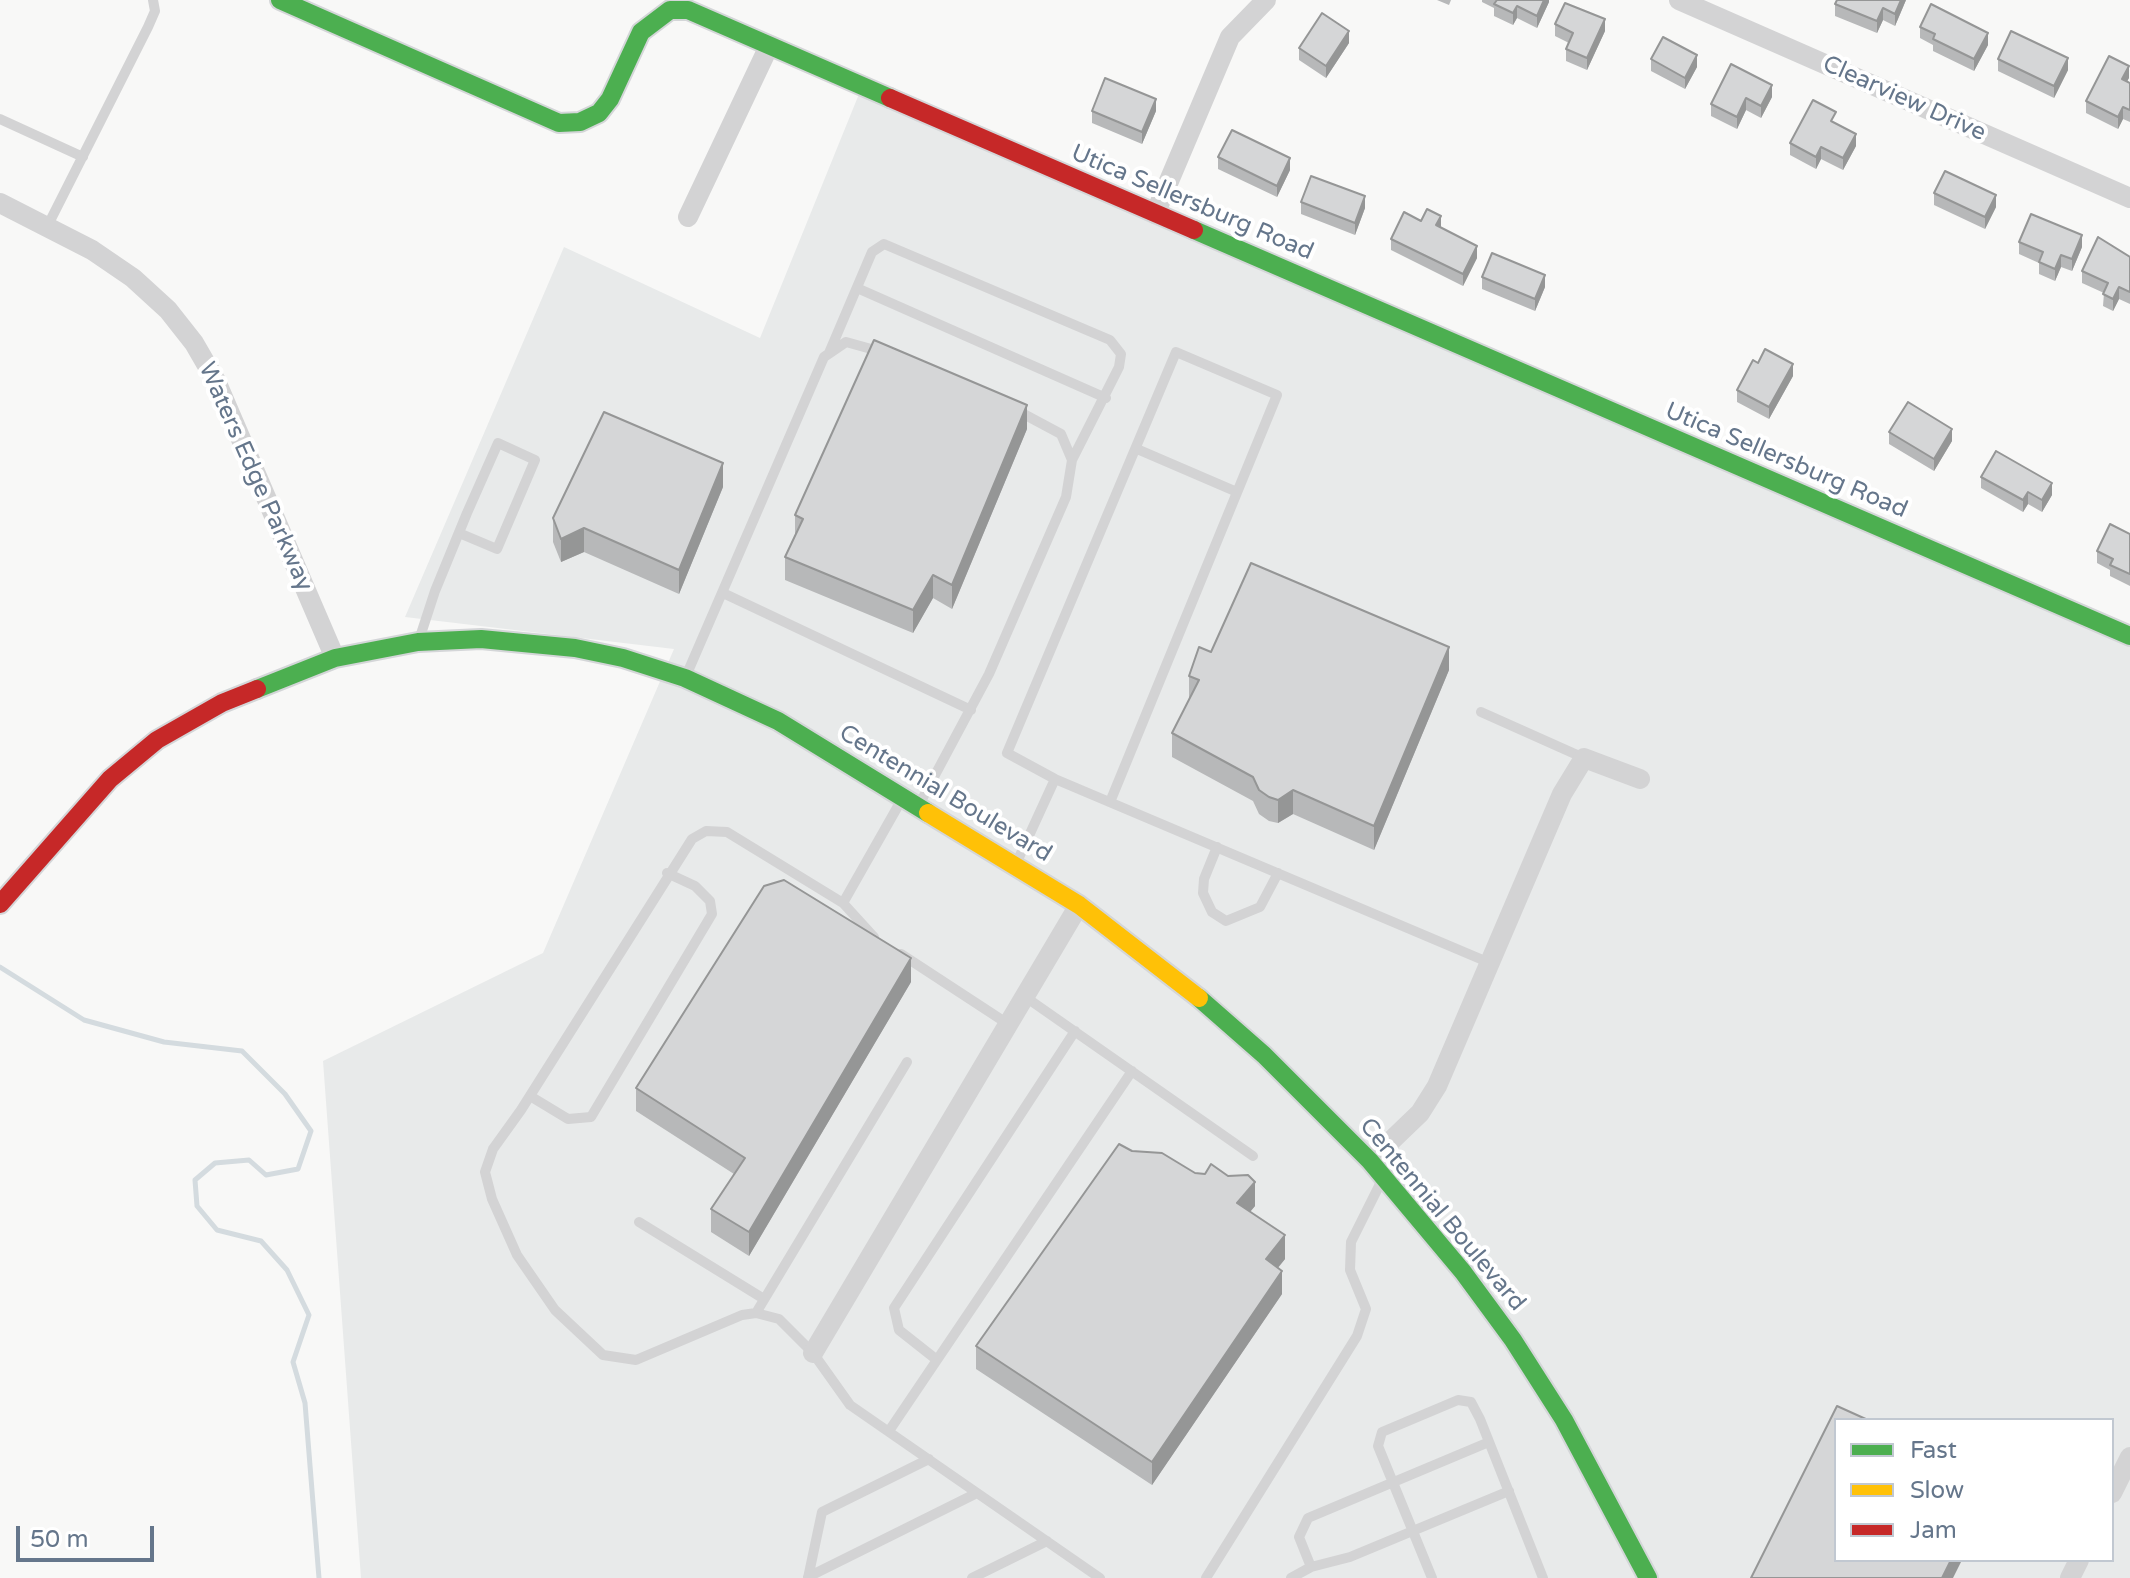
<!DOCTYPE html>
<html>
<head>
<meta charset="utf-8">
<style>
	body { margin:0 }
	#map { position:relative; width:2130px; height:1578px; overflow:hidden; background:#f8f8f7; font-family:"Varela Round",sans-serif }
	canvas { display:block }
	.legend { position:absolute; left:1834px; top:1418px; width:280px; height:144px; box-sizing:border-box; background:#fff; border:2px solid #c1c8d1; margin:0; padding:10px 14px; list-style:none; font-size:24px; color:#65768b }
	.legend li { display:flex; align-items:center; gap:16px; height:40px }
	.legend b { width:40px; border:2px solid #c1c8d1 }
	.scale { position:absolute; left:16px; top:1526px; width:138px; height:36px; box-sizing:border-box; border:4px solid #65768b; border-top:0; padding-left:10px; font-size:24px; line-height:28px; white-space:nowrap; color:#65768b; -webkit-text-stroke:6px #fff; paint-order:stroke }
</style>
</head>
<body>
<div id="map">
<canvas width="2130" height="1578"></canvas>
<ul class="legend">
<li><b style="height:10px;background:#4caf50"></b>Fast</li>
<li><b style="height:10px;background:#ffc107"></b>Slow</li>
<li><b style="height:10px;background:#c62828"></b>Jam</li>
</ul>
<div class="scale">50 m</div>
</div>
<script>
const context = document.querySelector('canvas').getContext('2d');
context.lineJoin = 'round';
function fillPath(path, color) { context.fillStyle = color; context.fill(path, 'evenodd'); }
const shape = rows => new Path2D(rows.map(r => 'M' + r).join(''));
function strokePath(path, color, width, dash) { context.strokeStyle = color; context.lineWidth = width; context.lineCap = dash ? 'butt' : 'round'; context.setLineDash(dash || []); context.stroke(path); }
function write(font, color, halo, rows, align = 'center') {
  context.font = font + ' "Varela Round",sans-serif'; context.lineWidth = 8; context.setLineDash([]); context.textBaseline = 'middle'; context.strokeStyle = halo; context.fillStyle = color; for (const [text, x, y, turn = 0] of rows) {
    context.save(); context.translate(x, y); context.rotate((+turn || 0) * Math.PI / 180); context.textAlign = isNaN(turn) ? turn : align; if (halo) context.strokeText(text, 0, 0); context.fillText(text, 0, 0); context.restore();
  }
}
const built = shape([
	[859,94,2130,645,2130,1578,361,1578,323,1061,543,953,674,649,405,617,564,247,760,338],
	[1836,1420,2112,1420,2112,1560,1836,1560]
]);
const stream = shape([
	[0,967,84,1020,164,1042,242,1051,285,1094,311,1131,298,1169,266,1175,249,1160,215,1163,195,1180,197,1206,217,1230,261,1241,287,1270,309,1315,293,1362,305,1403,319,1578]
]);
const lane = shape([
	[0,119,83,157],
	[47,227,148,27,155,11,153,0],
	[857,288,1106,398],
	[829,353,872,252,884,244,1110,340,1121,354,1119,367,1072,460],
	[1137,449,1237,492],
	[723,593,971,710],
	[419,640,435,591,467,513,498,443,535,460,497,549,459,533],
	[686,676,824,357,846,342,882,352],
	[1481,712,1584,758],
	[902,799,843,903,727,832,706,831,692,839,521,1110,493,1149,485,1172,492,1199,517,1255,555,1310,603,1355,636,1360,742,1315,756,1313,779,1319,813,1353,850,1405,1100,1578],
	[1110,802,1277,395,1176,352,1007,753,1055,779,1490,963],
	[919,805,989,674,1066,497,1072,460,1061,434,1018,411],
	[1217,847,1204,879,1203,893,1212,912,1226,921,1260,907,1278,873],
	[1016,864,1055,779],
	[843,903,874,937],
	[901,954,1008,1024],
	[1024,996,1253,1156],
	[530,1096,568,1119,591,1117,712,914,710,901,695,886,667,873],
	[639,1222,764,1299],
	[756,1313,907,1062],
	[937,1360,899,1330,894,1308,1075,1031],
	[889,1431,1132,1071],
	[1311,1567,1350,1557,1509,1491],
	[808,1577,977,1493],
	[808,1578,822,1512,929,1459],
	[972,1578,1047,1541],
	[1206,1578,1357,1336,1366,1309,1350,1270,1351,1242,1383,1178],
	[1291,1578,1311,1567,1299,1537,1308,1518,1489,1442],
	[1432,1578,1378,1446,1382,1432,1458,1400,1471,1402,1480,1419,1543,1578]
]);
const street = shape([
	[1679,0,2130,198],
	[0,203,92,250,133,278,168,310,194,343,216,381,335,658],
	[1155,214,1230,37,1266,0],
	[688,217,769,46],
	[1370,1161,1420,1113,1437,1086,1562,794,1584,758,1640,779],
	[813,1353,1079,905],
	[2112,1493,2130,1457],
	[2070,1578,2079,1560]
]);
const fast = shape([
	[280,0,559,123,580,122,599,113,610,99,641,32,670,10,688,10,890,98],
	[1194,230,2130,636],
	[257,689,335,658,418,642,481,639,575,648,623,658,685,678,778,721,928,813],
	[1199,998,1264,1055,1370,1161,1463,1272,1513,1340,1564,1420,1648,1578]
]);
const slow = shape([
	[928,813,1079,905,1199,998]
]);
const jam = shape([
	[890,98,1194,230],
	[0,904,110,779,157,740,222,703,257,689]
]);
const wall = shape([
	[1437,0,1451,0,1449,5],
	[1482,0,1549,0,1549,2,1537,28,1517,18,1513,25,1494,16,1494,8,1482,2],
	[1906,0,1895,26,1883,20,1877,33,1835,16,1835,4],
	[1555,24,1605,31,1587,70,1566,61,1566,49,1569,43,1555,36],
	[1920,27,1988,45,1974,71,1933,51,1933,45,1920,38],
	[1349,43,1326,78,1299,60,1299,48],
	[1651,59,1697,67,1685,89,1651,71],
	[1998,59,2068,70,2054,98,1998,71],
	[2129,78,2127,81,2130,83,2130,122,2123,119,2118,129,2086,113,2086,101],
	[1772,85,1772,97,1761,118,1746,110,1737,129,1711,116,1711,104],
	[1092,111,1156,111,1142,144,1092,123],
	[1836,124,1856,146,1843,170,1821,159,1816,169,1790,155,1790,143],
	[1218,157,1290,170,1277,197,1218,169],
	[1934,193,1996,207,1985,229,1934,205],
	[1301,202,1365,208,1355,235,1301,214],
	[1421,221,1441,228,1477,258,1463,286,1391,250,1391,239],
	[2019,242,2082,247,2072,271,2061,267,2055,281,2039,274,2039,263,2019,254],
	[2130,257,2130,304,2119,299,2113,311,2103,306,2104,293,2082,283,2082,271],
	[1482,277,1545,287,1535,311,1482,289],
	[1758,363,1793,376,1769,419,1737,402,1737,390],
	[1027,429,952,609,933,598,913,633,785,580,785,557,795,535,795,515],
	[1889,432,1952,441,1934,471,1889,444],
	[1981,477,2052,495,2042,512,2028,504,2023,512,1981,488],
	[723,487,679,594,584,552,561,562,553,542,553,518],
	[2130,534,2130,586,2110,576,2110,570,2097,563,2097,551],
	[1211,652,1449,670,1374,850,1293,814,1278,823,1269,821,1259,814,1253,801,1172,757,1172,733,1189,699,1189,676],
	[911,982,749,1256,711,1232,711,1209,734,1174,636,1111,636,1088],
	[1132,1151,1195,1173,1205,1174,1255,1206,1250,1212,1285,1259,1278,1268,1282,1294,1152,1485,976,1369,976,1346]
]);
const shadedWall = shape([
	[1544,0,1549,0,1549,2,1537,28,1537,16],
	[1901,0,1906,0,1895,26,1895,14],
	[1517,6,1517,18,1513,25,1513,13],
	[1883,8,1883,20,1877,33,1877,21],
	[1605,19,1605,31,1587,70,1587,58],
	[1349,31,1349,43,1326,78,1326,66],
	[1988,33,1988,45,1974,71,1974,59],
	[1697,55,1697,67,1685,89,1685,78],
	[2068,58,2068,70,2054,98,2054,86],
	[2129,66,2129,78,2122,91,2122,79],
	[1772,85,1772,97,1761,118,1761,106],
	[1746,98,1746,110,1737,129,1737,117],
	[1156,99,1156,111,1142,144,1142,132],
	[2123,107,2123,119,2118,129,2118,117],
	[1856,134,1856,146,1843,170,1843,158],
	[1821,147,1821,159,1816,169,1816,157],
	[1290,158,1290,170,1277,197,1277,186],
	[1996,195,1996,207,1985,229,1985,217],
	[1365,196,1365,208,1355,235,1355,223],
	[1441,216,1441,228,1436,225],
	[2082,235,2082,247,2072,271,2072,259],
	[1477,246,1477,258,1463,286,1463,274],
	[2061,255,2061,267,2055,281,2055,269],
	[1545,275,1545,287,1535,311,1535,299],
	[2119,287,2119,299,2113,311,2113,299],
	[1793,364,1793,376,1769,419,1769,407],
	[1027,405,1027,429,952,609,952,585],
	[1952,429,1952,441,1934,471,1934,459],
	[723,463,723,487,679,594,679,570],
	[2052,483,2052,495,2042,512,2042,500],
	[2028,492,2028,504,2023,512,2023,500],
	[584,528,584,552,561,562,561,539],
	[933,575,933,598,913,633,913,610],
	[1449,647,1449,670,1374,850,1374,826],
	[1293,790,1293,814,1278,823,1278,800],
	[911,958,911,982,749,1256,749,1232],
	[1255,1182,1255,1206,1237,1227,1237,1203],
	[1285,1235,1285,1259,1266,1282,1266,1259],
	[1282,1271,1282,1294,1152,1485,1152,1462],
	[1951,1560,1962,1560,1953,1578,1942,1578]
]);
const building = shape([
	[1497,0,1544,0,1537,16,1517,6,1513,13,1494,4,1497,0],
	[1837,0,1901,0,1895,14,1883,8,1877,21,1835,4,1837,0],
	[1565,3,1605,19,1587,58,1566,49,1573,33,1555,24,1565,3],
	[1931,4,1988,33,1974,59,1933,39,1935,34,1920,27,1931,4],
	[1322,13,1349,31,1326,66,1299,48,1322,13],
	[2011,31,2068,58,2054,86,1998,59,2011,31],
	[1663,37,1697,55,1685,78,1651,59,1663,37],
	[2109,56,2129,66,2122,79,2130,83,2130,110,2123,107,2118,117,2086,101,2109,56],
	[1731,64,1772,85,1761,106,1746,98,1737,117,1711,104,1731,64],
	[1105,78,1156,99,1142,132,1092,111,1105,78],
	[1813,100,1836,112,1831,121,1856,134,1843,158,1821,147,1816,157,1790,143,1813,100],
	[1232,130,1290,158,1277,186,1218,157,1232,130],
	[1945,171,1996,195,1985,217,1934,193,1945,171],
	[1311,176,1365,196,1355,223,1301,202,1311,176],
	[1427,209,1441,216,1436,225,1477,246,1463,274,1391,239,1404,212,1421,221,1427,209],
	[2031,214,2082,235,2072,259,2061,255,2055,269,2039,262,2043,252,2019,242,2031,214],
	[2098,237,2130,257,2130,292,2119,287,2113,299,2103,294,2108,283,2082,271,2098,237],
	[1492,253,1545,275,1535,299,1482,277,1492,253],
	[874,340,1027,405,952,585,933,575,913,610,785,557,803,519,795,515,874,340],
	[1765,349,1793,364,1769,407,1737,390,1753,360,1758,363,1765,349],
	[1908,402,1952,429,1934,459,1889,432,1908,402],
	[604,412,723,463,679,570,584,528,561,539,553,518,604,412],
	[1996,451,2052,483,2042,500,2028,492,2023,500,1981,477,1996,451],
	[2110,524,2130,534,2130,574,2110,565,2113,559,2097,551,2110,524],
	[1251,563,1449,647,1374,826,1293,790,1278,800,1269,797,1259,790,1253,777,1172,733,1199,680,1189,676,1199,647,1211,652,1251,563],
	[784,880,911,958,749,1232,711,1209,745,1158,636,1088,764,886,784,880],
	[1119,1144,1132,1151,1162,1153,1195,1173,1205,1174,1211,1164,1228,1176,1248,1175,1255,1182,1237,1203,1285,1235,1266,1259,1282,1271,1152,1462,976,1346,1119,1144],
	[1837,1406,1868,1420,1836,1420,1836,1560,1951,1560,1942,1578,1751,1578,1837,1406]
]);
const streetNames = [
	["Clearview Drive",1904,99,24],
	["Utica Sellersburg Road",1192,203,23],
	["Utica Sellersburg Road",1786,461,23],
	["Waters Edge Parkway",255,477,66],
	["Centennial Boulevard",945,794,31],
	["Centennial Boulevard",1442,1215,50]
];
fillPath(built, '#e8eaea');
strokePath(stream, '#d4dbdf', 5);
strokePath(fast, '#d4d6d8', 22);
strokePath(slow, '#d4d6d8', 22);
strokePath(jam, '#d4d6d8', 22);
strokePath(lane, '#d3d3d4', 10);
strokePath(street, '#d3d3d4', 20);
strokePath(fast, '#4caf50', 18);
strokePath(slow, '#ffc107', 18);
strokePath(jam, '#c62828', 18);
fillPath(wall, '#b7b8b9');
fillPath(shadedWall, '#959696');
fillPath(building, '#d5d6d7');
strokePath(building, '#959696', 2);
write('24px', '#65768b', '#fff', streetNames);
</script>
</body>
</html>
